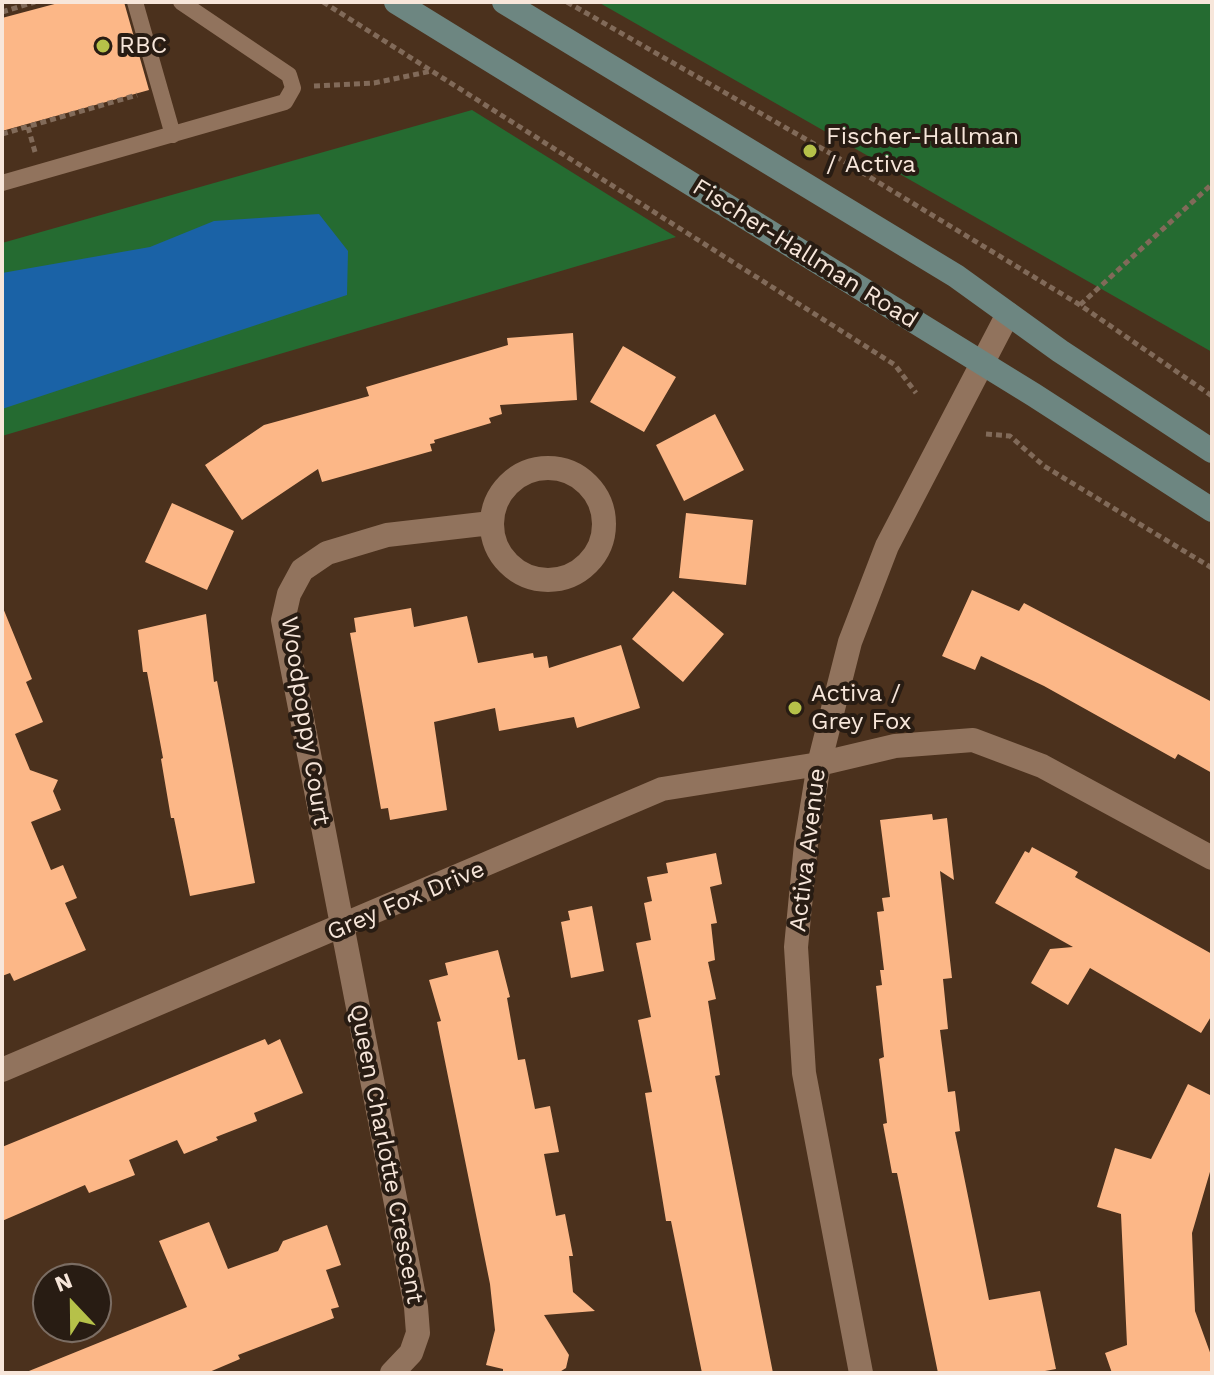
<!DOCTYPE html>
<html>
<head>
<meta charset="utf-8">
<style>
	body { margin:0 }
	#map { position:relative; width:1214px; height:1375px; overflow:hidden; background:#4b311d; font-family:"Work Sans",sans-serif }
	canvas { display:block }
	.frame { position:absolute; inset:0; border:4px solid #f7e6da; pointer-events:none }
	.north { position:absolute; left:32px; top:1263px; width:80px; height:80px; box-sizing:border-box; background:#281c13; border:2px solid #7b6d63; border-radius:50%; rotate:338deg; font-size:22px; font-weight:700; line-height:32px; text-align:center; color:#f7e6da }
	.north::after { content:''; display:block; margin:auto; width:28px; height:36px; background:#b6c149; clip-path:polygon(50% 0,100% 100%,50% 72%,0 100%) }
</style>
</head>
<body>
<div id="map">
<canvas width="1214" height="1375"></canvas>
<div class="frame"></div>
<div class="north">N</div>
</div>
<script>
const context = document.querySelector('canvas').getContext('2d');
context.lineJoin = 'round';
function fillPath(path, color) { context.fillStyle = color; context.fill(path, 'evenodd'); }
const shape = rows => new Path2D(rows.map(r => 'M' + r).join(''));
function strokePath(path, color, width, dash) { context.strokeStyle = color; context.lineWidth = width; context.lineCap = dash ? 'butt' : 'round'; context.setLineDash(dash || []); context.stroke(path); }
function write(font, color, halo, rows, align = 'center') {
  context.font = font + ' "Work Sans",sans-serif'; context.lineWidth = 8; context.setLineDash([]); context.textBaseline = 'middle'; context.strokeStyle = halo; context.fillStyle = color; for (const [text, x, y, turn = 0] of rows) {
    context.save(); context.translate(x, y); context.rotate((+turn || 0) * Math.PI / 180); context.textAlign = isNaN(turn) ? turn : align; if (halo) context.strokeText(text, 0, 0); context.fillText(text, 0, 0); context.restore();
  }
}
const green = shape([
	[598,2,1212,2,1212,352],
	[472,110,676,237,2,436,2,243]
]);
const water = shape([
	[319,214,348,251,347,295,2,409,2,273,150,247,214,221]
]);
const building = shape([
	[62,2,124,2,149,90,2,131,2,18],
	[573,333,577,400,500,405,502,414,489,418,491,423,434,440,435,443,430,444,432,451,322,482,318,469,242,520,205,465,264,425,369,396,366,387,508,345,507,338],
	[623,346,676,377,644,432,590,402],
	[715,414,744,470,684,501,656,445],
	[172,503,234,531,207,590,145,562],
	[686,513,753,520,746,585,679,578],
	[972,590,1019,611,1024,603,1212,702,1212,773,1178,754,1175,759,1044,686,981,656,975,670,942,656],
	[673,591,724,634,683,682,632,639],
	[3,608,32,679,26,682,43,722,15,734,30,770,58,780,53,791,61,810,31,822,51,870,63,865,77,898,65,903,86,950,14,981,10,973,2,976],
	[411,608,414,627,467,616,478,663,533,653,534,658,547,656,549,668,621,645,640,708,577,728,574,717,499,731,495,708,434,722,447,810,390,820,388,808,381,809,350,633,356,632,354,618],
	[206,614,214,682,217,681,255,883,190,896,174,818,171,818,161,759,163,758,147,672,143,672,138,630],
	[932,814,933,820,947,818,954,880,940,871,952,978,943,979,948,1029,940,1030,948,1092,955,1091,960,1131,955,1132,989,1300,1040,1291,1056,1369,1034,1373,938,1373,897,1173,892,1173,883,1124,887,1123,879,1059,884,1057,876,986,882,985,880,970,884,970,877,912,884,911,882,898,890,897,880,820],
	[1032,847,1078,872,1075,877,1212,954,1212,1015,1201,1033,1090,968,1068,1005,1031,983,1050,949,1073,947,995,903,1025,851,1029,853],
	[716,853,722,884,710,887,717,923,711,924,715,960,708,962,716,999,708,1001,720,1075,715,1076,773,1373,702,1373,671,1221,666,1221,645,1093,652,1092,638,1020,651,1017,636,943,651,940,644,903,652,901,647,877,668,873,666,863],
	[592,906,604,971,571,978,561,922,570,920,568,911],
	[498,950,510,997,507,998,518,1060,525,1059,535,1109,550,1106,559,1152,544,1154,556,1216,565,1214,573,1256,569,1256,573,1292,595,1311,544,1315,569,1355,566,1368,558,1373,503,1373,503,1369,486,1365,495,1330,490,1284,437,1022,441,1021,429,980,448,975,445,963],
	[265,1039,268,1045,280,1039,303,1093,254,1113,257,1121,216,1137,218,1140,184,1154,177,1140,129,1160,135,1175,89,1193,85,1185,2,1221,2,1147],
	[1188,1084,1212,1096,1212,1165,1192,1233,1195,1311,1212,1358,1212,1373,1112,1373,1105,1353,1127,1345,1121,1214,1097,1207,1115,1148,1151,1159],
	[209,1222,228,1269,278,1251,283,1241,327,1225,341,1265,326,1270,339,1307,331,1309,334,1318,238,1355,240,1359,207,1373,24,1373,187,1307,159,1241]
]);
const path = shape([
	[323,2,895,365,916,393],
	[567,2,835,156,1080,305,1212,396],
	[2,12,35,2],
	[314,86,374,83,432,71],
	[28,127,35,152],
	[2,134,137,95],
	[1080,305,1212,184],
	[986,434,1010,436,1044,466,1212,568]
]);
const lane = shape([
	[135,2,173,135],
	[2,183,285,102,293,88,289,75,181,2]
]);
const street = shape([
	'492 524a56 56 0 1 1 112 0a56 56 0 1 1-112 0Z',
	[2,1070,662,789,819,764,895,746,973,740,1042,766,1212,858],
	[392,1373,411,1353,418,1333,416,1307,283,620,289,594,302,570,327,553,387,535,491,523],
	[861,1373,804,1073,796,947,806,844,819,764,850,642,887,546,1008,314]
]);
const secondary = shape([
	[396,2,1034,395,1212,510],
	[504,2,956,276,1060,351,1212,451]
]);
const markers = [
	[103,46,8,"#b6c149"],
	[810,151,8,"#b6c149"],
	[795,708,8,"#b6c149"]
];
const poiNames = [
	["RBC",119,46],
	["Fischer-Hallman",826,137],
	["/ Activa",826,165],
	["Activa /",811,694],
	["Grey Fox",811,722]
];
const streetNames = [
	["Fischer-Hallman Road",805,254,32],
	["Woodpoppy Court",305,721,81],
	["Activa Avenue",808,850,-83],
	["Grey Fox Drive",406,901,-23],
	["Queen Charlotte Crescent",386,1154,79]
];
fillPath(green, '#256b31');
fillPath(water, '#1a62a6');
fillPath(building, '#fcb787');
strokePath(path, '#816a59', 5, [6, 4]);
strokePath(lane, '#91735d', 16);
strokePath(street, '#91735d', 24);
strokePath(secondary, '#6d8681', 24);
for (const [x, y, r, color] of markers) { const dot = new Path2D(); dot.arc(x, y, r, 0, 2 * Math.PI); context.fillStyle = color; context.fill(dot); strokePath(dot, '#281c13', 3); }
write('24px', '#f7e6da', '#281c13', poiNames, 'left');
write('24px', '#f7e6da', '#281c13', streetNames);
</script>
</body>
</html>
